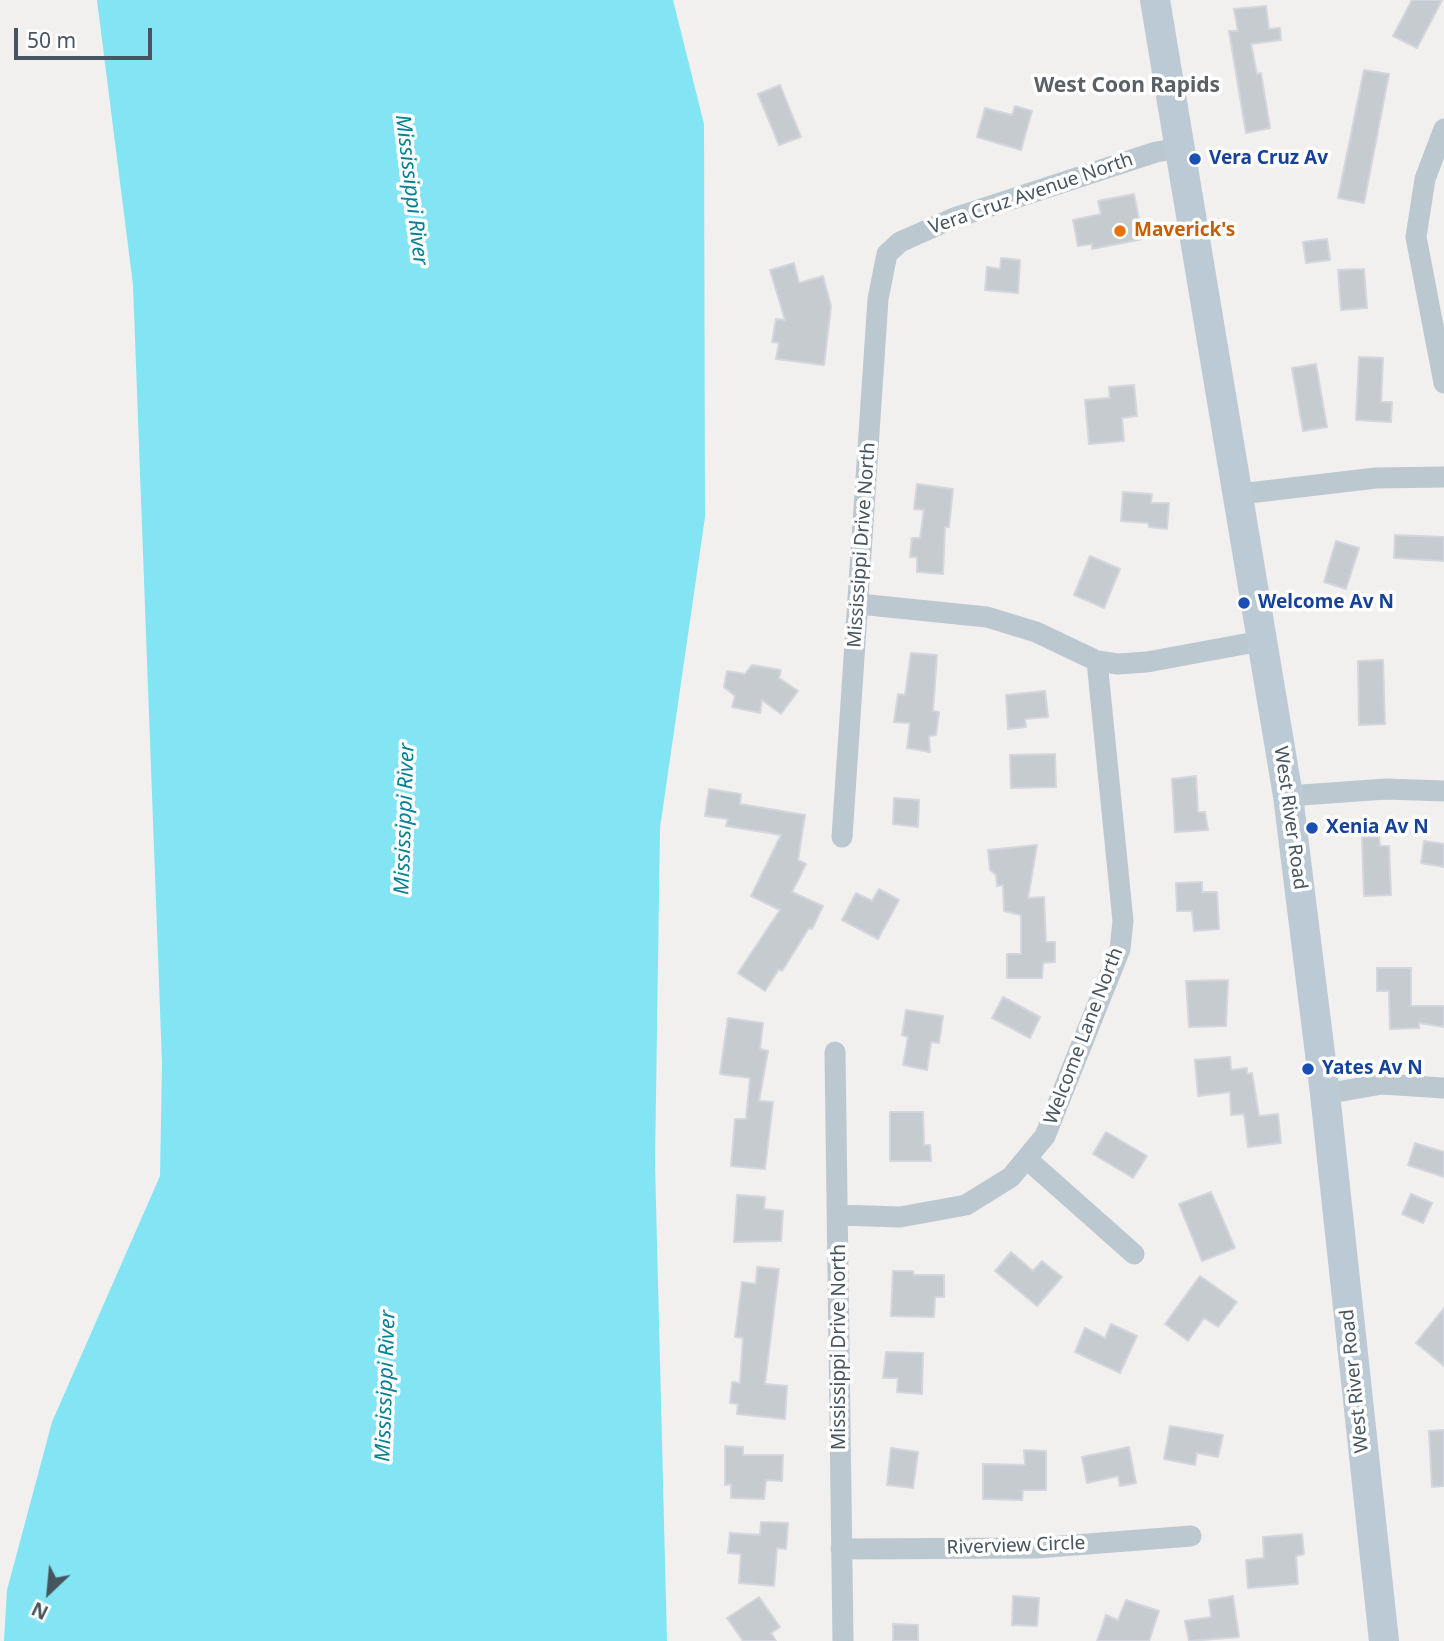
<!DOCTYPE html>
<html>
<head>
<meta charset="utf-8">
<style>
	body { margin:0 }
	#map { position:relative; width:1444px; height:1641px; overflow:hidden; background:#f2efef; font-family:"Noto Sans",sans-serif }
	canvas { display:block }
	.north { position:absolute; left:14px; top:1557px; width:70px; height:70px; -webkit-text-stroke:5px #fff; paint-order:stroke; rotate:206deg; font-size:19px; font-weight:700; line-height:28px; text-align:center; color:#46555f }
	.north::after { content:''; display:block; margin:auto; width:24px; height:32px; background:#46555f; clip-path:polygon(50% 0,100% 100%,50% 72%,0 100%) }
	.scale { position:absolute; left:14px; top:28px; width:138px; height:32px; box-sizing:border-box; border:4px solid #46555f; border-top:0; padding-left:9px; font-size:21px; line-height:24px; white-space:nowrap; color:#46555f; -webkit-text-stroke:5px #fff; paint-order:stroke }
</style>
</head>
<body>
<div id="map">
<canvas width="1444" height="1641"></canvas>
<div class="north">N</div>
<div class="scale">50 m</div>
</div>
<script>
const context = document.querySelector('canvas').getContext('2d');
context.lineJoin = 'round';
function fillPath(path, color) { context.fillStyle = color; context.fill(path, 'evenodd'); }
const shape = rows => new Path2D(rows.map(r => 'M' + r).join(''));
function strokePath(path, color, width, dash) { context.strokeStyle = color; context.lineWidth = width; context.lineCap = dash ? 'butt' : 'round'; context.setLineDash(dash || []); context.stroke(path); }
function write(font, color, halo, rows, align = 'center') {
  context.font = font + ' "Noto Sans",sans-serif'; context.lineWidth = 7; context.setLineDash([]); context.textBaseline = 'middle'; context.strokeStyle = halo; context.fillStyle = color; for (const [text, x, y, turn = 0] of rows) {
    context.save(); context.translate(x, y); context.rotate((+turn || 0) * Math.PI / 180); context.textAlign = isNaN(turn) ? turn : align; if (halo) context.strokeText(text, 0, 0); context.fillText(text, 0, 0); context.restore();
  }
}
const water = shape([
	[97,0,673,0,704,124,705,517,660,828,655,1163,667,1641,4,1641,7,1590,52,1422,160,1176,162,1063,133,285]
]);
const building = shape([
	[1412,0,1442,0,1417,48,1393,36,1412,0],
	[1266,6,1269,29,1280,28,1281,40,1251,44,1257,74,1261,73,1270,128,1246,133,1229,31,1238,31,1234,9,1266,6],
	[1364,70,1389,74,1364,203,1338,198,1364,70],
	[780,85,801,137,779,145,758,94,780,85],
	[1015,106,1032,111,1021,150,977,137,985,108,1012,115,1015,106],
	[1134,194,1143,239,1092,249,1092,244,1078,246,1073,220,1101,214,1098,201,1134,194],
	[1327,239,1330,260,1306,263,1303,242,1327,239],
	[1001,258,1020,260,1018,293,985,290,987,267,1000,269,1001,258],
	[794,263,799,283,823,276,831,306,824,365,776,359,779,343,772,342,776,319,785,320,770,270,794,263],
	[1364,269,1367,308,1341,310,1338,270,1364,269],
	[1359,357,1383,358,1381,402,1392,402,1391,422,1356,420,1359,357],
	[1316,364,1327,427,1303,431,1292,368,1316,364],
	[1134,385,1137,416,1122,418,1124,441,1089,444,1085,400,1110,398,1109,387,1134,385],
	[917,484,953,489,949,527,945,527,943,574,917,572,917,557,910,557,912,538,920,538,924,510,914,509,917,484],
	[1123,492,1152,494,1151,503,1169,503,1167,529,1149,527,1148,523,1121,521,1123,492],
	[1395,535,1444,537,1444,561,1394,558,1395,535],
	[1336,541,1359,548,1346,589,1324,582,1336,541],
	[1090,556,1120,569,1104,608,1074,595,1090,556],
	[911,653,937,655,933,711,939,712,936,735,929,736,930,752,907,748,910,723,894,722,898,694,905,695,911,653],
	[1383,660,1385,724,1359,725,1358,661,1383,660],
	[752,665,781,670,779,678,798,691,781,714,762,700,760,713,732,707,735,696,724,687,727,671,745,674,752,665],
	[1045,691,1048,717,1025,719,1026,727,1008,729,1006,695,1045,691],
	[1055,754,1056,787,1011,788,1010,755,1055,754],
	[1196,776,1198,812,1205,812,1208,830,1175,832,1172,779,1196,776],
	[709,789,741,794,740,804,805,815,798,860,806,864,792,892,823,906,812,929,809,928,782,971,779,969,765,991,738,973,780,910,751,896,781,835,726,826,728,819,705,816,709,789],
	[894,798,919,800,918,827,893,824,894,798],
	[1379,836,1380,846,1389,846,1391,895,1364,896,1362,837,1379,836],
	[1424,841,1444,844,1444,867,1421,863,1424,841],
	[1037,845,1028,898,1044,897,1046,942,1055,942,1055,962,1043,963,1042,978,1007,978,1007,954,1021,954,1021,915,1004,911,1003,885,997,886,996,875,990,870,988,850,1037,845],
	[1202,882,1202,892,1217,892,1219,929,1194,931,1192,911,1177,911,1176,883,1202,882],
	[879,889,899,900,878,939,842,920,856,893,872,901,879,889],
	[1377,968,1411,968,1411,1006,1444,1006,1444,1027,1419,1023,1419,1028,1390,1029,1389,991,1377,991,1377,968],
	[1228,980,1226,1026,1189,1027,1186,981,1228,980],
	[1003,997,1040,1017,1030,1038,992,1018,1003,997],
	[906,1010,943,1016,939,1043,931,1042,927,1070,903,1065,908,1037,902,1035,906,1010],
	[728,1018,763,1023,760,1049,768,1051,759,1101,773,1102,765,1169,731,1166,735,1119,746,1119,750,1078,720,1074,728,1018],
	[1230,1057,1231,1070,1247,1068,1247,1074,1252,1073,1259,1116,1278,1114,1281,1143,1248,1147,1244,1114,1231,1115,1230,1092,1198,1096,1195,1060,1230,1057],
	[890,1112,923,1112,924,1145,930,1145,931,1161,890,1161,890,1112],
	[1106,1132,1147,1156,1133,1178,1093,1154,1106,1132],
	[1415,1143,1444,1152,1444,1177,1408,1165,1415,1143],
	[1211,1192,1235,1248,1202,1261,1179,1204,1211,1192],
	[1411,1194,1432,1203,1423,1223,1402,1214,1411,1194],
	[737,1195,765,1197,764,1209,783,1211,781,1241,734,1242,737,1195],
	[1011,1252,1033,1271,1042,1261,1062,1277,1037,1306,995,1271,1011,1252],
	[757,1267,779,1269,765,1384,787,1386,785,1419,737,1414,738,1404,730,1403,732,1382,740,1383,743,1338,735,1337,742,1282,756,1284,757,1267],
	[893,1271,913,1271,914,1275,944,1275,944,1297,935,1297,934,1317,891,1316,893,1271],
	[1200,1276,1237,1302,1218,1327,1204,1318,1188,1341,1165,1324,1200,1276],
	[1444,1308,1444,1366,1416,1343,1444,1308],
	[1111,1324,1137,1336,1120,1373,1075,1352,1085,1328,1105,1338,1111,1324],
	[886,1352,923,1353,922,1394,897,1392,898,1378,883,1378,886,1352],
	[1170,1426,1223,1435,1218,1457,1197,1453,1195,1465,1164,1459,1170,1426],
	[1444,1430,1444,1486,1432,1487,1429,1431,1444,1430],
	[725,1446,743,1447,743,1455,783,1455,782,1481,766,1480,764,1499,731,1498,731,1484,725,1485,725,1446],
	[1129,1447,1136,1483,1120,1486,1118,1476,1087,1483,1082,1457,1129,1447],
	[891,1448,918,1452,913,1488,887,1485,891,1448],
	[1024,1450,1046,1451,1046,1490,1023,1490,1022,1500,983,1499,983,1464,1025,1465,1024,1450],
	[761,1522,788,1523,786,1549,777,1548,774,1586,739,1583,741,1554,728,1553,730,1533,760,1535,761,1522],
	[1302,1534,1304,1554,1296,1556,1298,1584,1248,1588,1246,1560,1264,1558,1263,1537,1302,1534],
	[1013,1596,1039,1598,1037,1626,1012,1625,1013,1596],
	[1233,1596,1239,1637,1189,1641,1185,1621,1211,1617,1209,1600,1233,1596],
	[759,1597,780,1627,771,1633,776,1641,743,1641,727,1618,759,1597],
	[1126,1600,1159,1611,1149,1641,1097,1641,1106,1615,1118,1620,1126,1600],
	[893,1624,918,1625,918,1641,893,1641,893,1624]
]);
const minor = shape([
	[1444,129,1425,179,1416,237,1444,383],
	[1240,494,1376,478,1444,477],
	[859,604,987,617,1036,632,1097,661,1118,664,1147,662,1261,641],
	[1288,796,1386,789,1444,791],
	[842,837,878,299,887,254,900,242,954,218,1156,152,1180,148],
	[835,1052,843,1641],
	[1325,1094,1382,1084,1444,1088],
	[1028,1160,1134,1254],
	[839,1215,900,1217,966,1205,1011,1177,1045,1136,1120,949,1123,921,1097,661],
	[841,1549,1036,1548,1191,1536]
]);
const secondary = shape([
	[1155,0,1288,796,1325,1094,1384,1641]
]);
const markers = [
	[1195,159,7,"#1a4fb4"],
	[1120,231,7,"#e8710a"],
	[1244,603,7,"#1a4fb4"],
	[1312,828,7,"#1a4fb4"],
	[1308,1069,7,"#1a4fb4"]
];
const transitNames = [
	["Vera Cruz Av",1209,159],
	["Welcome Av N",1258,603],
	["Xenia Av N",1326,828],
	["Yates Av N",1322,1069]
];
const streetNames = [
	["Vera Cruz Avenue North",1031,194,-19],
	["Mississippi Drive North",862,545,-86],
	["West River Road",1290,818,82],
	["Welcome Lane North",1084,1036,-69],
	["Mississippi Drive North",840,1347,-90],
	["West River Road",1355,1381,-96],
	["Riverview Circle",1016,1546,-2]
];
const foodNames = [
	["Maverick's",1134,231]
];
const neighbourhoodNames = [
	["West Coon Rapids",1127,86]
];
const waterNames = [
	["Mississippi River",411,190,83],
	["Mississippi River",405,819,-88],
	["Mississippi River",386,1386,-88]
];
fillPath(water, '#83e5f4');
fillPath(building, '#c6cbd0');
strokePath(building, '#d3d6dc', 2);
strokePath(minor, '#bcc8d0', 21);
strokePath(secondary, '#bbcad5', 30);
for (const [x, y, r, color] of markers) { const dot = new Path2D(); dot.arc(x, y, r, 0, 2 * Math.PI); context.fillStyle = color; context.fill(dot); strokePath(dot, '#fff', 2.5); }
write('bold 19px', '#164399', '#fff', transitNames, 'left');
write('19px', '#46555f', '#fff', streetNames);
write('bold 19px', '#c56008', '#fff', foodNames, 'left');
write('bold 21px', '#5b6065', '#fff', neighbourhoodNames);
write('italic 21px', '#038296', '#fff', waterNames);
</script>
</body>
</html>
